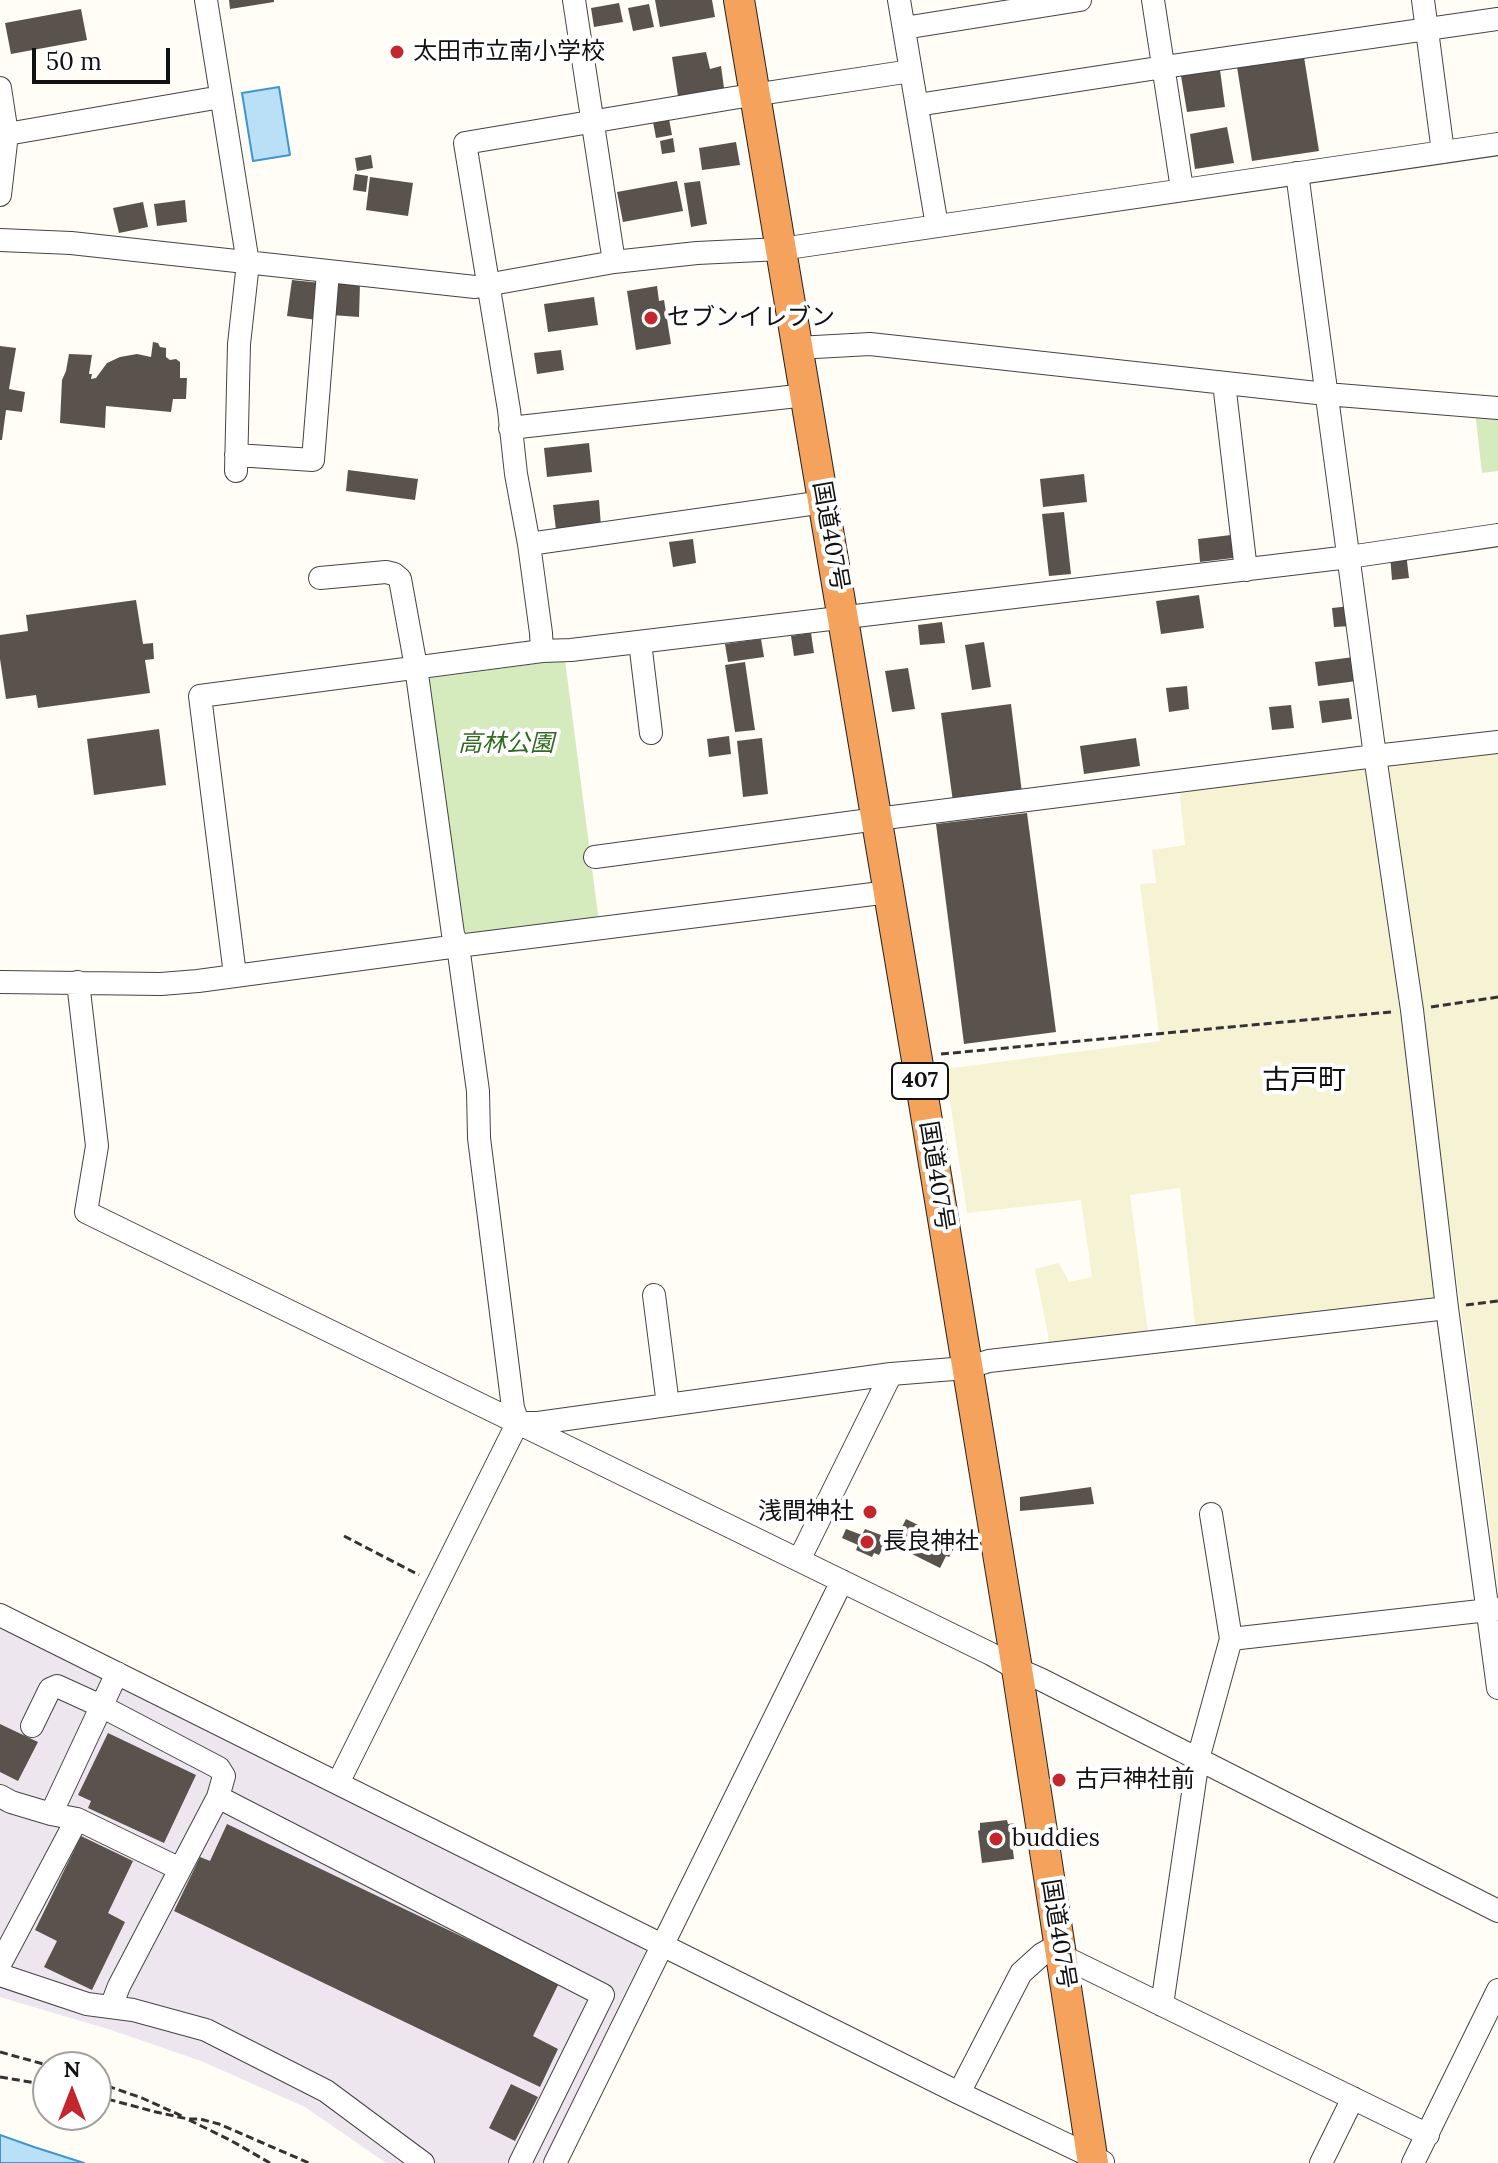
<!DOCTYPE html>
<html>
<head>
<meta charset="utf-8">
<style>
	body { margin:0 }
	#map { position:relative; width:1498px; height:2163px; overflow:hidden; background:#fffdf5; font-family:Lora,serif }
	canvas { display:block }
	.north { position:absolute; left:32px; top:2051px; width:80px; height:80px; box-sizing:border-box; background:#fff; border:2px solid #a0a0a0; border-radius:50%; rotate:0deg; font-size:22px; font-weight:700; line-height:32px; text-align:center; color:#111 }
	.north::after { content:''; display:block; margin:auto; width:28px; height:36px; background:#c4262e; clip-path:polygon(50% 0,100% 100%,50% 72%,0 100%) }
	.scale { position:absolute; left:32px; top:48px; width:138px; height:36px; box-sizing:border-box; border:4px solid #111; border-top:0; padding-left:10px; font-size:24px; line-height:28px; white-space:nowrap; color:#111; -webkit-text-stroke:6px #fff; paint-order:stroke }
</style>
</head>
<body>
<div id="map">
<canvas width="1498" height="2163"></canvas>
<div class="north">N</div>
<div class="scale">50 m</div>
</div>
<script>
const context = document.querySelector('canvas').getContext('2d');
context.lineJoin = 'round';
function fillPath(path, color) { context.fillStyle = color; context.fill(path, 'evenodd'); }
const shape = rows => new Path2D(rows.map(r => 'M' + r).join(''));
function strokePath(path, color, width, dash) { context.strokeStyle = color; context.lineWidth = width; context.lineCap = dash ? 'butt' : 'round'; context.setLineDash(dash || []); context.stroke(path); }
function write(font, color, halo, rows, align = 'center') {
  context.font = font + ' Lora,"Noto Sans JP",serif'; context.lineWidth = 8; context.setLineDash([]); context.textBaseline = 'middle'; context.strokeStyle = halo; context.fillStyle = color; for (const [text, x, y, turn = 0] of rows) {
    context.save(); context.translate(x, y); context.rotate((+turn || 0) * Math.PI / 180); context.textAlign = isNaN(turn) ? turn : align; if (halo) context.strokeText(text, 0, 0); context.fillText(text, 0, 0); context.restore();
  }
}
const industrial = shape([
	[0,1624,642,1944,645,1952,542,2163,386,2163,305,2107,201,2061,111,2030,0,1997]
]);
const farmland = shape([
	[1498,749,1498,1589,1388,763],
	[1372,763,1442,1304,1196,1332,1180,1188,1130,1195,1149,1340,1051,1351,1035,1269,1059,1263,1069,1282,1092,1277,1081,1200,967,1213,945,1069,1160,1041,1140,884,1156,883,1152,850,1185,845,1179,788]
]);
const green = shape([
	[1475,411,1498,411,1498,471,1482,473],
	[565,660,599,922,468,937,464,930,425,683,431,678]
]);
const water = shape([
	[279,87,290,155,253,161,242,93,279,87],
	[0,2135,34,2147,84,2163,0,2163,0,2135]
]);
const building = shape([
	[229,0,274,0,274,2,230,9],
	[655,0,712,0,715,17,660,27],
	[619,3,623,22,594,27,591,8],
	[649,4,654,27,633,31,628,8],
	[81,9,87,40,11,54,5,23],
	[706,52,710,69,721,66,724,88,678,96,672,57],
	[1304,57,1319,151,1252,161,1237,67],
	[1220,70,1225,107,1187,112,1181,76],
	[669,119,672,135,656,138,653,122],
	[1227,127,1234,163,1195,169,1190,134],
	[673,138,675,152,662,154,660,141],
	[736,142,740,165,702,170,699,148],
	[371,155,373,168,357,171,355,158],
	[355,174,368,176,366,192,353,190],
	[370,177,413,183,408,216,366,210],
	[677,181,683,211,623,222,617,192],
	[700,181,707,224,691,227,684,183],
	[185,200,187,222,157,226,154,204],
	[143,202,148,227,119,233,113,208],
	[292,280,321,283,317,320,287,316],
	[333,282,360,283,359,317,331,315],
	[657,286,659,301,664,300,671,344,636,350,627,291],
	[594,297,598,325,548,332,544,304],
	[153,342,158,343,160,347,166,348,166,357,170,360,176,359,180,362,180,378,187,378,186,399,173,399,171,412,106,406,105,428,60,423,62,380,66,371,69,354,92,355,89,374,92,374,91,379,96,378,107,363,120,357,137,354,151,357],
	[0,346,16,348,9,389,25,392,22,412,6,410,2,440,0,440],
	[561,350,564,370,537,374,534,353],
	[589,443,592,472,547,477,544,448],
	[348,470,418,479,415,500,346,491],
	[1084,474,1087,502,1043,507,1040,479],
	[599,500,601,526,556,530,553,505],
	[1064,512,1071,574,1049,576,1042,514],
	[1231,535,1233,558,1200,562,1198,539],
	[693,539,696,563,673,567,669,542],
	[1406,553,1409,578,1392,580,1390,555],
	[1199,595,1204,628,1161,634,1156,601],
	[136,600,143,644,153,643,154,659,145,660,150,693,38,708,36,695,6,699,0,659,0,635,28,631,26,615],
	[1350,606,1351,626,1334,627,1332,608],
	[942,622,945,643,920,645,918,625],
	[811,633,814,653,794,656,791,636],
	[761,639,764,657,728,662,725,644],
	[984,642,991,687,972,690,965,645],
	[1354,657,1357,681,1318,686,1315,662],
	[745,662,755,730,735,732,725,665],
	[908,668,915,709,892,712,885,671],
	[1187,686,1189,709,1169,712,1166,688],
	[1349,698,1352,719,1322,723,1319,701],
	[1011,704,1022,793,953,802,941,713],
	[1291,705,1294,728,1272,730,1269,707],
	[159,729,166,785,94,795,87,739],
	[729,736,731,754,709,757,707,739],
	[762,738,768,794,743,797,737,741],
	[1136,738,1140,766,1084,774,1080,746],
	[1027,813,1056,1032,964,1044,936,824],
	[1091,1487,1094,1504,1020,1511,1020,1497],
	[906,1519,953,1542,951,1546,954,1548,949,1557,946,1556,940,1568,902,1549,904,1546,895,1541],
	[846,1529,862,1535,865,1529,881,1535,879,1541,885,1543,879,1555,874,1553,872,1557,856,1550,858,1545,842,1538],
	[0,1724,38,1742,18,1781,0,1772],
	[108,1733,196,1775,164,1843,88,1808,91,1801,78,1795],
	[1007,1820,1008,1824,1017,1823,1019,1842,1012,1843,1014,1859,982,1863,978,1831,980,1830,980,1823],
	[227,1824,559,1983,533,2036,558,2049,540,2087,174,1911,200,1857,210,1861],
	[81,1836,133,1861,108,1913,125,1922,92,1990,44,1967,57,1941,35,1930],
	[511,2084,538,2097,515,2141,489,2128]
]);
const path = shape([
	[1431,1007,1498,997],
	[941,1054,1391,1012],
	[1466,1305,1498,1301],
	[344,1536,419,1575],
	[0,2052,54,2067],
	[0,2077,48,2085],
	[96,2082,142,2098,182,2116],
	[96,2096,156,2112,188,2119,200,2119,219,2124,309,2163],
	[189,2120,230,2140,270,2163]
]);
const minor = shape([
	[206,0,248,263,239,344,236,471],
	[574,0,614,262],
	[899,0,937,226],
	[1153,0,1182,189],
	[1423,0,1443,152],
	[904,28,1080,0],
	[0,88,7,134,0,195],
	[917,105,1164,67,1498,19],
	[7,134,221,97],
	[1297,173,1375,756,1412,1010,1447,1308,1498,1688],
	[0,240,71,243,475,287,614,262,697,253,781,249,1498,144],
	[797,348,870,344,1326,394,1498,408],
	[1224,383,1246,570],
	[510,428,806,395],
	[236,455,313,460,328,272],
	[529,544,824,502],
	[320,578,386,572,394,574,400,579,416,667,453,934,458,946,478,1091,479,1138,513,1408,518,1422,338,1783],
	[640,642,651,733],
	[542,651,541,633,529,544,516,474,509,410,465,143,733,98,911,71],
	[595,857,877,819,1375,756,1498,742],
	[235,975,200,696,542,651,571,650,1349,557,1498,535],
	[0,982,161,984,198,981,458,946,889,892],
	[78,982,97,1146,86,1212,991,1654,1017,1669,1040,1679,1498,1911],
	[654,1295,668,1405],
	[523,1423,538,1423,891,1374,966,1368,989,1361,1447,1308],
	[799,1560,891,1374],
	[0,1615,959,2093,1103,2162],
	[1231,1639,1498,1609],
	[32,1726,50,1689,57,1686,101,1706,219,1768,224,1776,218,1797,119,1986,111,2007],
	[0,1796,11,1802,51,1814,77,1819,180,1869],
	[218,1797,603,1995,520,2163],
	[51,1814,117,1673],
	[1062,1956,1428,2135],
	[0,1964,77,1819],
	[0,1975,87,2004,133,2010,206,2030,326,2091,423,2163],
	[1162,2005,1198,1759,1231,1639,1211,1514],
	[959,2093,1021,1973,1042,1954,1060,1944],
	[555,2163,842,1581],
	[1321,2163,1353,2098],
	[1413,2163,1498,1990]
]);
const highway = shape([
	[739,0,917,1060,1017,1669,1093,2163]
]);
const markers = [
	[397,52,8,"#c4262e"],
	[651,318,8,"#c4262e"],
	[870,1512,8,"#c4262e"],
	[867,1542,8,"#c4262e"],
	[1059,1780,8,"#c4262e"],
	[996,1839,8,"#c4262e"]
];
const shields = [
	[920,1081,56]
];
const shieldNames = [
	["407",920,1081]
];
const poiNames = [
	["太田市立南小学校",413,52],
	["セブンイレブン",667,318],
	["浅間神社",854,1512,"right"],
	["長良神社",883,1542],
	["古戸神社前",1075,1780],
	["buddies",1012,1839]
];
const streetNames = [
	["国道407号",830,536,80],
	["国道407号",936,1176,81],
	["国道407号",1058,1934,81]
];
const parkNames = [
	["高林公園",506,744]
];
const quarterNames = [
	["古戸町",1304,1081]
];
fillPath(industrial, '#eee6ef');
fillPath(farmland, '#f6f3d4');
fillPath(green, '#d5ebbd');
fillPath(water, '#b9e0f7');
strokePath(water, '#3f96cf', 2);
fillPath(building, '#5a524d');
strokePath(minor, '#444', 24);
strokePath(highway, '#222', 32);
strokePath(path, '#333', 3, [8, 4]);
strokePath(minor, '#fff', 22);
strokePath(highway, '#f5a25d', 30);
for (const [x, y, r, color] of markers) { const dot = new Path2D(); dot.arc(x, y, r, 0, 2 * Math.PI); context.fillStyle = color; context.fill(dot); strokePath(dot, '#fff', 3); }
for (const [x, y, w] of shields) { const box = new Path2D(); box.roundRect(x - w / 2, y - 18, w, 36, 6); context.fillStyle = '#fff'; context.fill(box); strokePath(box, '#111', 2); }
write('bold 22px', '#111', null, shieldNames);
write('24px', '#111', '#fff', poiNames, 'left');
write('24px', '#111', '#fff', streetNames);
write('italic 24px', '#2f6b1f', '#fff', parkNames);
write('28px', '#111', '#fff', quarterNames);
</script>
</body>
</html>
